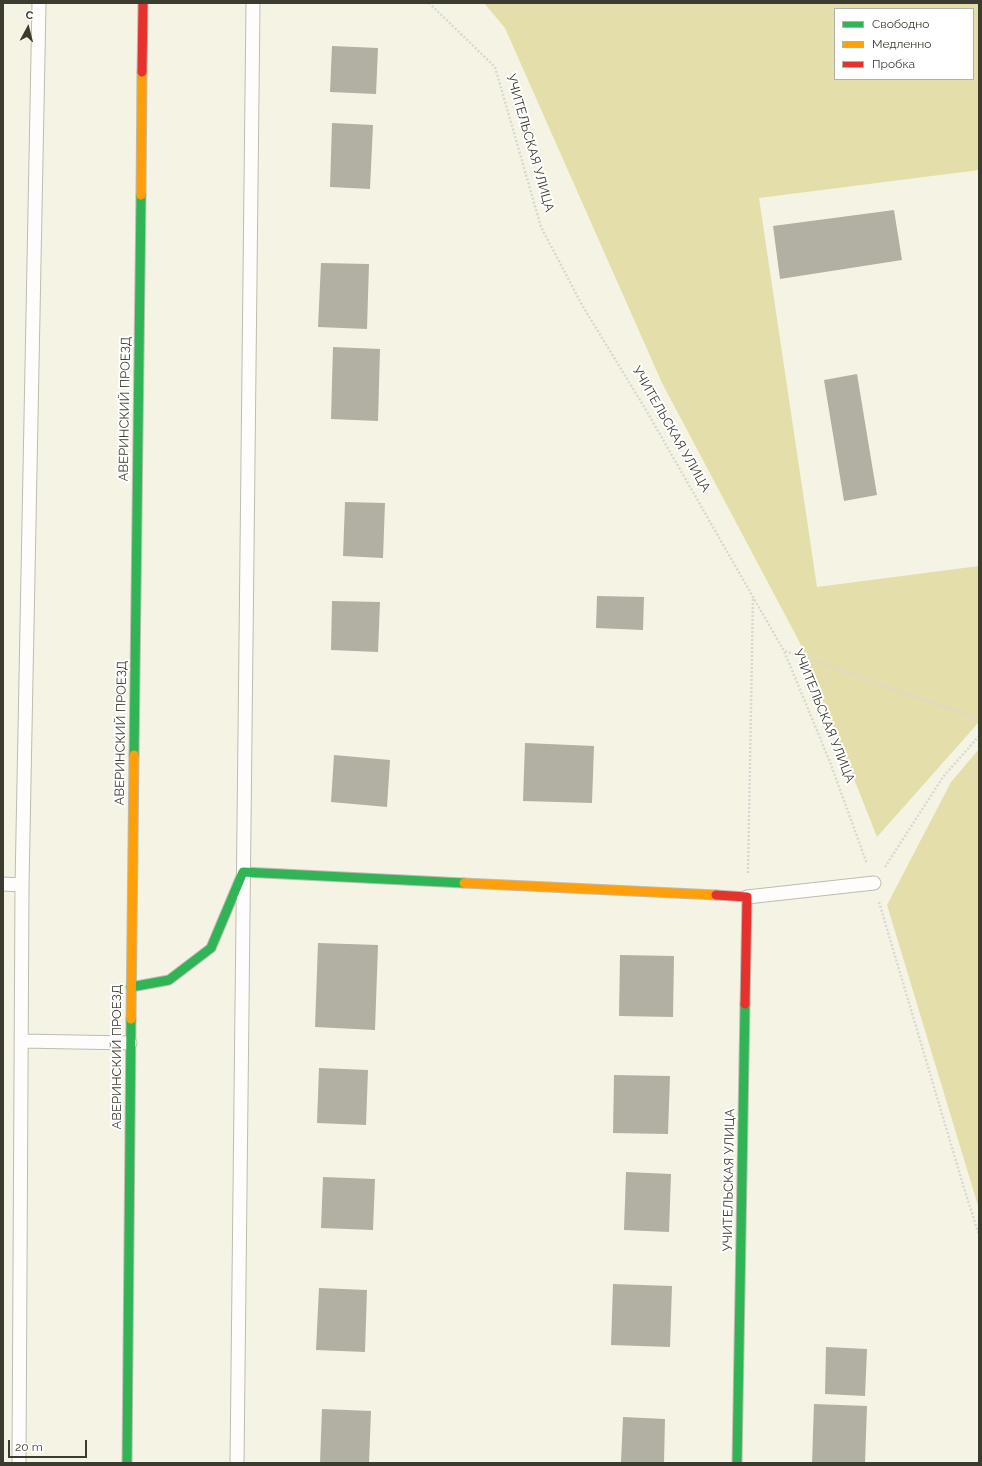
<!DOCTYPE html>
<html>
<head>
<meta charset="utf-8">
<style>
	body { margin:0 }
	#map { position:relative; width:982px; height:1466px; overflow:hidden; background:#f5f4e4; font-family:Raleway,sans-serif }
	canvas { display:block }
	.frame { position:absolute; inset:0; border:4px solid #3c3b2f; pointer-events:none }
	.legend { position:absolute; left:834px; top:8px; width:140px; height:72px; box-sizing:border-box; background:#fff; border:1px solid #b1b1ac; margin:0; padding:5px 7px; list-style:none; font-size:12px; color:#3c3b2f }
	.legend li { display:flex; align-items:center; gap:8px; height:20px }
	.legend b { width:20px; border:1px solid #b1b1ac }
	.north { position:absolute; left:8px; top:8px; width:40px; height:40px; -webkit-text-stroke:3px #fff; paint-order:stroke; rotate:7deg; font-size:11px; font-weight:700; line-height:16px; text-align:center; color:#3c3b2f }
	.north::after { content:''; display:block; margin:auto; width:14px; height:18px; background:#3c3b2f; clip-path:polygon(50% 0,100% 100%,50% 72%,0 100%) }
	.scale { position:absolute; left:8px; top:1440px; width:79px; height:18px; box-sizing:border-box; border:2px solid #3c3b2f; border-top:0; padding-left:5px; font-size:12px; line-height:14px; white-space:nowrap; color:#3c3b2f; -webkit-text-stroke:3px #fff; paint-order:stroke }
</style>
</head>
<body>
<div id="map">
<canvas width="982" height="1466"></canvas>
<div class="frame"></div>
<ul class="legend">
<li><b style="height:5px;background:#30b455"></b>Свободно</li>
<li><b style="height:5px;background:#ff9f0a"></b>Медленно</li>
<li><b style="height:5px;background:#e5322d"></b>Пробка</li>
</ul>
<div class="north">С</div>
<div class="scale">20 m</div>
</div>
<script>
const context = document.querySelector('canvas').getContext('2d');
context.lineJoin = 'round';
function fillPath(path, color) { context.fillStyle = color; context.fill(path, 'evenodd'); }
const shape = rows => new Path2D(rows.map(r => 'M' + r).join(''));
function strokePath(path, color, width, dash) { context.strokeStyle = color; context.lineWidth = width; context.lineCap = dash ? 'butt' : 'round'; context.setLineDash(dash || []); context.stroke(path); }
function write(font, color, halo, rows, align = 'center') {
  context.font = font + ' Raleway,sans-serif'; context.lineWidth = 4; context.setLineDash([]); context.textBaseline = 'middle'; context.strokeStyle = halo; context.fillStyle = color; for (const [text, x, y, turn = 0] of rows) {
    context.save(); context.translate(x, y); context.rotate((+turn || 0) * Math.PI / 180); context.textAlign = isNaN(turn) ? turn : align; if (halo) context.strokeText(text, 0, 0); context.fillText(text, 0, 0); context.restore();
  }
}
const green = shape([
	[484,3,979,3,979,170,759,198,817,587,979,566,979,722,877,837,800,643,662,383,505,28],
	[835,9,973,9,973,79,835,79],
	[979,749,979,1209,887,905,951,782]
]);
const building = shape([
	[332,46,378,48,376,94,330,92],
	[332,123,373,125,370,189,330,187],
	[894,210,902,260,780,279,773,226],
	[321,263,369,264,367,329,318,327],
	[333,347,380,349,378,421,331,419],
	[857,374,877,495,844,501,824,380],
	[345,502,385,503,383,558,343,556],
	[597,596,644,597,643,630,596,628],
	[332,601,380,602,378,652,331,650],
	[525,743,594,746,592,803,523,801],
	[334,755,390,760,387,807,331,802],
	[318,943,378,945,375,1030,315,1027],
	[620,955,674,956,673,1017,619,1016],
	[319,1068,368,1070,366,1125,317,1123],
	[614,1075,670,1076,668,1134,613,1133],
	[626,1172,671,1174,669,1232,624,1230],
	[323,1177,375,1179,373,1230,321,1228],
	[613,1284,672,1286,670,1347,611,1345],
	[319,1288,367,1290,365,1352,316,1350],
	[826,1347,867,1349,865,1396,825,1394],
	[814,1404,867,1406,865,1463,812,1463],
	[322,1409,371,1411,369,1463,320,1463],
	[623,1417,665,1419,664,1463,621,1462]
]);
const path = shape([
	[429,3,495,67,541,227,582,305,646,410,784,651,830,762,867,864],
	[785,651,979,719],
	[885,867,943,777,979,736],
	[748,873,753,598],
	[879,902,964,1188,979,1235]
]);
const lane = shape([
	[3,884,22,885],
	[747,897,874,883],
	[21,1041,130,1043],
	[19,1463,22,885,39,3],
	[237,1463,253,3]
]);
const fast = shape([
	[134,755,141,195],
	[131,987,169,980,211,948,243,872,464,883],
	[127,1463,131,1019],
	[737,1463,745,1004]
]);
const slow = shape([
	[141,195,142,72],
	[464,883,716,895],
	[131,1019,134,755]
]);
const jam = shape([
	[142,72,143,3],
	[716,895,747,897,745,1004]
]);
const streetNames = [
	["УЧИТЕЛЬСКАЯ УЛИЦА",530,143,74],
	["АВЕРИНСКИЙ ПРОЕЗД",125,409,-89],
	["УЧИТЕЛЬСКАЯ УЛИЦА",671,429,60],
	["УЧИТЕЛЬСКАЯ УЛИЦА",824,716,68],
	["АВЕРИНСКИЙ ПРОЕЗД",121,733,-89],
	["АВЕРИНСКИЙ ПРОЕЗД",117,1057,-90],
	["УЧИТЕЛЬСКАЯ УЛИЦА",729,1180,-89]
];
fillPath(green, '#e4deab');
fillPath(building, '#b1b0a3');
strokePath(lane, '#bdbcb0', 15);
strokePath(fast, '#bdbcb0', 11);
strokePath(slow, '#bdbcb0', 11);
strokePath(jam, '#bdbcb0', 11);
strokePath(path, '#d8d8d3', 2.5, [2, 2]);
strokePath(lane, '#fefdfb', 13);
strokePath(fast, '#30b455', 9);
strokePath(slow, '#ff9f0a', 9);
strokePath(jam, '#e5322d', 9);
write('13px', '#3c3b2f', '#fff', streetNames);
</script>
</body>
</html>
